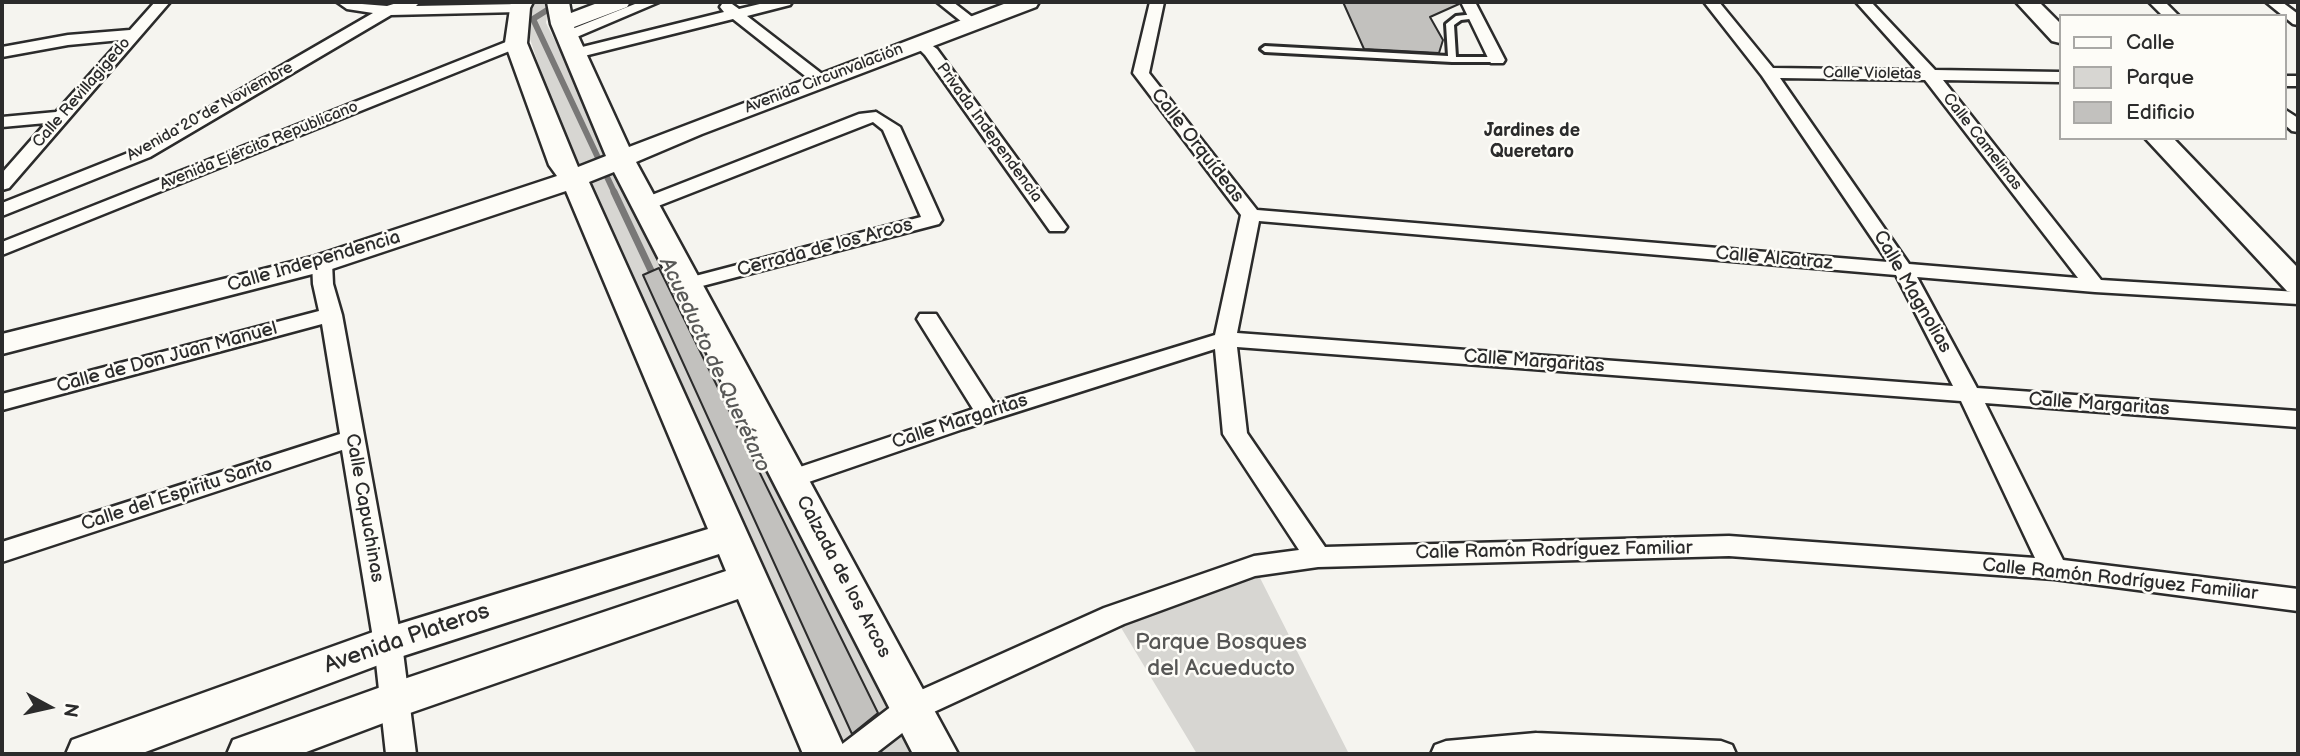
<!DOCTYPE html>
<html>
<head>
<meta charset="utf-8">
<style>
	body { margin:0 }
	#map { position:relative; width:2300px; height:756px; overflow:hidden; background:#f5f4ef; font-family:"Balsamiq Sans",sans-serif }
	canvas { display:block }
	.frame { position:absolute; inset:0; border:4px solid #2b2b2b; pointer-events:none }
	.legend { position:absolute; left:2059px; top:14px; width:228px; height:126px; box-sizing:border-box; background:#fdfcf7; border:2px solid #a9a8a5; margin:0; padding:9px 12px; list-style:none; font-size:21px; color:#2b2b2b }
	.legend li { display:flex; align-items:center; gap:14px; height:35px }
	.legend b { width:35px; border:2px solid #a9a8a5 }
	.north { position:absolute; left:14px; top:672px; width:70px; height:70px; -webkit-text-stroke:5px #fdfcf7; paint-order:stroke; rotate:98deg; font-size:19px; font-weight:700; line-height:28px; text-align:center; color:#2b2b2b }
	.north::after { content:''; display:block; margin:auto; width:24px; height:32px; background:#2b2b2b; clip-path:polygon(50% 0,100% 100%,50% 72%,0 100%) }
</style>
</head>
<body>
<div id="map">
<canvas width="2300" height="756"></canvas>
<div class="frame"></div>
<ul class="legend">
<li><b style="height:9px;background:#fdfcf7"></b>Calle</li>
<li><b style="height:19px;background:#d7d6d2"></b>Parque</li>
<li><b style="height:19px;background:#c2c1be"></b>Edificio</li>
</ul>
<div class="north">N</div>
</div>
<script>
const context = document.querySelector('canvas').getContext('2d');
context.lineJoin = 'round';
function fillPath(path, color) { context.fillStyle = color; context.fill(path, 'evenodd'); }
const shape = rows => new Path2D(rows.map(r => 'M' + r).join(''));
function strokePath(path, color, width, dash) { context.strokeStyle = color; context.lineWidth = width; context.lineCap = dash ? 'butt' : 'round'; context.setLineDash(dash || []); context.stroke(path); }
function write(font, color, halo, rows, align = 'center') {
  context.font = font + ' "Balsamiq Sans",sans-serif'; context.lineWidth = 5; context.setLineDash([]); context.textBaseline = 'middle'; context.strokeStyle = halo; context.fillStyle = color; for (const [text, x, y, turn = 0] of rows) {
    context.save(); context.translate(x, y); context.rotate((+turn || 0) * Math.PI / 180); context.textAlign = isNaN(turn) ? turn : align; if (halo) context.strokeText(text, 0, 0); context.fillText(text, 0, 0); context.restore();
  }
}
const green = shape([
	[532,2,549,2,546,23,913,754,845,754,560,129,528,33],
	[1254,566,1349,754,1197,754,1114,616]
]);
const streamFar2 = shape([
	[560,2,533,19,615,194]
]);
const streamFar1 = shape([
	[614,192,655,279]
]);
const stream = shape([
	[859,715,878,754]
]);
const building = shape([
	[1343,2,1458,2,1459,4,1430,17,1443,40,1439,53,1364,49,1343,2],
	[659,268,878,713,852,734,643,275,659,268]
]);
const lane = shape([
	[1475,14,1478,14,1478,18,1461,20,1454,25,1456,57,1497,57,1501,60,1500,62,1452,62,1265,52,1261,49,1265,46,1448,56,1446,24,1456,16,1475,14]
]);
const street = shape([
	[155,2,170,2,9,188,2,190,2,173,46,123,2,127,2,117,56,112,121,40,68,45,2,57,2,47,68,35,130,30,155,2],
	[337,2,387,6,400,2,420,2,416,6,519,4,526,8,519,12,391,15,150,157,2,216,2,203,138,149,373,13,347,9,337,2],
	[640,2,659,2,572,39,567,41,559,36,562,33,640,2],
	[768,2,792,2,790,5,747,16,826,77,828,80,826,83,814,83,733,19,576,58,568,53,570,50,724,12,720,7,722,4,732,4,739,9,768,2],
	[937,2,953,2,980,23,977,26,967,26,937,2],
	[1150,2,1164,2,1149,73,1257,210,1888,262,1762,76,1704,2,1719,2,1773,68,1917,70,1856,2,1871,2,1935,70,2060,72,2060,82,1943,80,2101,280,2298,292,2298,304,2095,292,1917,277,1977,388,2298,411,2298,427,1985,403,2063,560,2298,589,2298,611,2054,579,1729,556,1318,567,1255,576,1124,624,923,717,875,754,837,754,841,745,901,699,1104,608,1254,556,1299,550,1223,434,1215,349,963,429,800,485,791,488,782,485,779,479,782,473,973,409,917,319,920,314,936,314,993,403,1215,335,1241,215,1133,73,1150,2],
	[1780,78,1925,80,2078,278,1909,264,1780,78],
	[1259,221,1896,275,1953,386,1237,333,1259,221],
	[1237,347,1961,401,2035,558,1729,536,1325,547,1247,433,1237,347],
	[1461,2,1475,2,1505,60,1503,63,1491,63,1489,60,1461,2],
	[2149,2,2165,2,2179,16,2163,16,2149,2],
	[2266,2,2282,2,2298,14,2298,25,2293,24,2266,2],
	[920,37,937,49,1064,223,1067,227,1064,231,1050,231,925,55,912,42,920,37],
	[516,38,524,43,522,46,2,255,2,242,516,38],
	[2284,76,2298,76,2298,86,2284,86,2284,76],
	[2284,109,2298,118,2298,132,2292,131,2284,124,2284,109],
	[876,112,900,127,942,220,939,224,687,290,680,288,677,284,680,280,921,217,883,130,873,122,653,208,639,208,636,204,639,200,859,114,876,112],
	[322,257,329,259,332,263,333,284,342,315,402,644,416,754,386,754,374,644,342,450,2,562,2,542,340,434,322,324,2,410,2,394,319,311,313,284,312,263,315,259,322,257],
	[1536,733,1721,741,1732,745,1736,754,1431,754,1435,745,1446,741,1536,733]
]);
const secondary = shape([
	[511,2,533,2,530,8,527,43,578,167,606,156,551,24,547,2,569,2,571,13,600,2,630,2,627,7,574,27,629,147,1009,2,1039,2,1036,7,702,134,636,162,958,754,913,754,614,172,589,182,847,754,803,754,738,599,410,713,301,754,227,754,233,740,395,682,726,571,719,554,400,657,140,754,66,754,72,740,373,632,708,529,566,191,332,269,2,354,2,334,312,257,557,176,549,165,505,43,511,2],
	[2016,2,2039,2,2060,23,2060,43,2052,41,2016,2],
	[2145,138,2173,138,2298,268,2298,294,2287,291,2145,138]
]);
const farStreetnames = [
	["Calle Violetas",1872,74,1],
	["Avenida Circunvalación",824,79,-21],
	["Calle Revillagigedo",82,93,-49],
	["Avenida 20 de Noviembre",210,112,-29],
	["Privada Independencia",989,133,54],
	["Calle Camelinas",1982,142,52],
	["Avenida Ejército Republicano",259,146,-22]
];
const farNeighbourhoodnames = [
	["Jardines de",1532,131],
	["Queretaro",1532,152]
];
const streetNames = [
	["Calle Orquídeas",1197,146,52],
	["Cerrada de los Arcos",825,248,-15],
	["Calle Alcatraz",1774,259,5],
	["Calle Independencia",314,262,-16],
	["Calle Magnolias",1912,292,60],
	["Calle de Don Juan Manuel",167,358,-15],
	["Calle Margaritas",1534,362,4],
	["Calle Margaritas",2099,405,4],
	["Calle Margaritas",960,422,-18],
	["Calle del Espiritu Santo",177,495,-18],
	["Calle Capuchinas",364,508,80],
	["Calle Ramón Rodríguez Familiar",1554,551,-1],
	["Calzada de los Arcos",843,577,62],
	["Calle Ramón Rodríguez Familiar",2120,580,6]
];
const waterNames = [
	["Acueducto de Querétaro",714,365,65]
];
const nearStreetnames = [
	["Avenida Plateros",407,639,-19]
];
const nearParknames = [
	["Parque Bosques",1221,643],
	["del Acueducto",1221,669]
];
fillPath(green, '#d7d6d2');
strokePath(streamFar2, '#797877', 6);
strokePath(streamFar1, '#797877', 7);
strokePath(stream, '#797877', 10);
fillPath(building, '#c2c1be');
strokePath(building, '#2b2b2b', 2);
strokePath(lane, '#2b2b2b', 6);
strokePath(street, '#2b2b2b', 5);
strokePath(secondary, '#2b2b2b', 5);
fillPath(lane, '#fdfcf7');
fillPath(street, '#fdfcf7');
fillPath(secondary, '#fdfcf7');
write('16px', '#2b2b2b', '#fdfcf7', farStreetnames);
write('bold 18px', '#2b2b2b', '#fdfcf7', farNeighbourhoodnames);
write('19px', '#2b2b2b', '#fdfcf7', streetNames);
write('italic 21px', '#585857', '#fdfcf7', waterNames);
write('23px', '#2b2b2b', '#fdfcf7', nearStreetnames);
write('23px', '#565655', '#fdfcf7', nearParknames);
</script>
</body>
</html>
